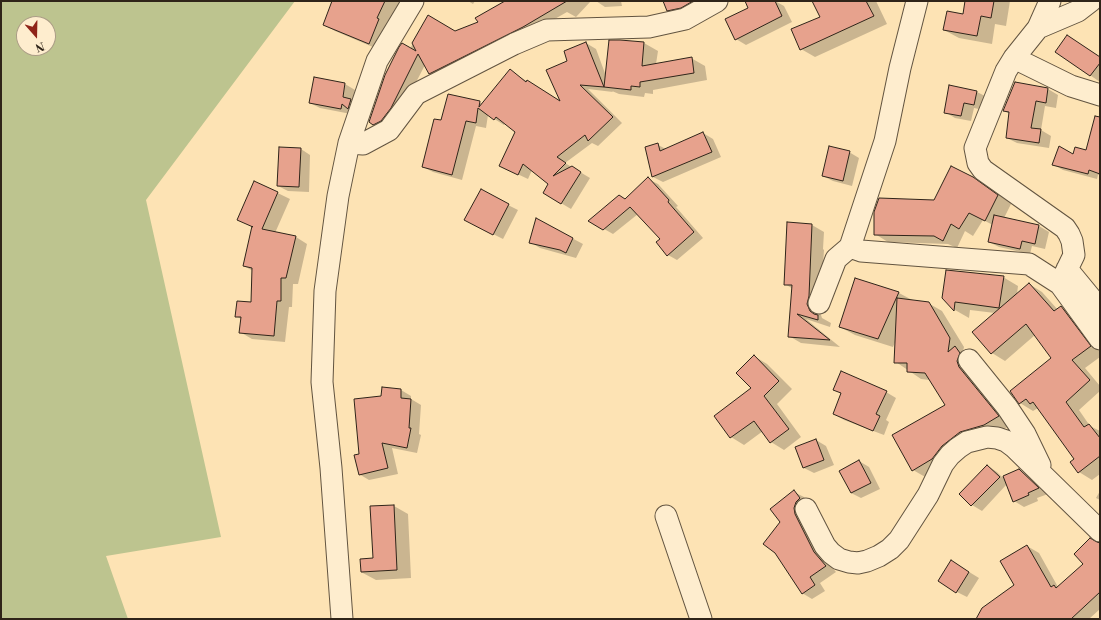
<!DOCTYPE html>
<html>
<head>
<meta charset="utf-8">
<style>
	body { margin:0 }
	#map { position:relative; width:1101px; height:620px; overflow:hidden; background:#fde3b4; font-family:"Libre Bodoni",serif }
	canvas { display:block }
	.frame { position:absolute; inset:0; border:2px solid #2f2419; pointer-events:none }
	.north { position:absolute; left:16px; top:16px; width:40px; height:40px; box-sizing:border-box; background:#feedce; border:1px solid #ab9d86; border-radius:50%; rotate:160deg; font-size:11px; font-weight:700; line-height:16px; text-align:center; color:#2f2419 }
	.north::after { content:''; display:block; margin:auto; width:14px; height:18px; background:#8f2418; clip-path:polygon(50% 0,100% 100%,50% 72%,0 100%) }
</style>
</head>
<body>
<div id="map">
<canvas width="1101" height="620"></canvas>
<div class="frame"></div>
<div class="north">N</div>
</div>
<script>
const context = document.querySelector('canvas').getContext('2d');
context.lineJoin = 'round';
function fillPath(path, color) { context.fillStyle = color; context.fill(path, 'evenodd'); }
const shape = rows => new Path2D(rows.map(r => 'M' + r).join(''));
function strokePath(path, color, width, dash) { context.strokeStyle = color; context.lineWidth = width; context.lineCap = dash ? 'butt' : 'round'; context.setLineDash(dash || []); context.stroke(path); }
const green = shape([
	[1,1,295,1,146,200,221,537,106,556,128,619,1,619],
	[24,24,48,24,48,48,24,48]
]);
const shadow = shape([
	[347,1,401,1,380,50,335,31,324,25],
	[468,1,475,1,473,4],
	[507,1,591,1,576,17,567,12,532,32,439,79,430,73,425,65,400,113,383,130,370,122,428,16,455,32,479,22],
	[596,1,621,1,622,6,605,7],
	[666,1,706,1,677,16,668,10],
	[752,1,775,1,784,6,792,22,746,45,736,39],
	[813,1,876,1,887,24,815,57,801,49,821,18],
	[966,1,1010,1,1006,26,995,24,992,44,959,38,944,30,964,15],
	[1067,36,1100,57,1100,82,1056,52],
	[620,41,644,43,658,51,656,64,691,58,705,66,707,80,653,90,653,94,645,93,644,97,619,94,612,91,613,92,588,89,622,123,598,146,592,143,565,163,590,178,571,209,544,193,550,184,532,170,528,179,511,171,517,132,505,123,504,125,488,115,486,128,476,126,462,180,433,172,423,167,442,122,479,102,483,104,510,71,563,103,569,61,586,43,596,49,606,76],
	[315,78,345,84,355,90,351,114,320,108,310,103],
	[1015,83,1048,89,1058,95,1056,108,1045,106,1041,130,1051,136,1049,148,1017,143,1007,138,1010,114,1004,111],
	[977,92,987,97,984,110,974,108,971,121,955,118,945,112],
	[703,133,713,139,721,157,663,182,653,177,646,147,658,145,666,149],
	[1100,148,1100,175,1098,175,1097,179,1063,170,1054,165,1074,155],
	[301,149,310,155,309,192,288,191,278,186],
	[849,152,859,158,852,186,833,181,823,176],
	[973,178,987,186,1011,204,1004,218,1039,226,1049,232,1045,249,1032,246,1030,254,999,247,989,242,993,225,983,220,973,236,965,231,957,248,948,244,888,242,875,234,935,201],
	[648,179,658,184,678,206,676,207,703,238,677,260,668,255,657,242,661,239,638,214,613,234,590,221,625,200],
	[255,182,290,199,275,233,296,237,307,244,298,284,293,284,292,307,289,307,285,342,252,339,240,332,241,319,236,316,252,304,253,271,244,266,253,227,238,219],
	[508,205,518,210,503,239,475,225],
	[536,219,583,244,576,258,540,248,530,242],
	[812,225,824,232,823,249,824,250,820,312,822,318,831,323,830,327,806,319,840,347,801,343,789,336,793,289,785,284],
	[1003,277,1018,286,1017,294,1029,284,1042,292,1058,310,1061,307,1074,315,1100,350,1100,357,1085,368,1100,386,1100,391,1079,410,1090,426,1100,431,1100,474,1092,480,1079,472,1075,460,1038,408,1033,411,1020,403,1053,358,1035,335,1005,361,992,353,973,332,995,313,970,310,969,318,955,310,944,297],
	[855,279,899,293,914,301,928,303,942,311,964,347,963,352,1012,424,927,478,913,470,946,405,930,380,921,379,896,362,896,340,893,347,855,335,840,327],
	[754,356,767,364,792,389,777,404,801,437,784,450,771,442,763,431,744,445,731,437,753,388],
	[382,388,401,390,411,396,411,399,421,405,419,434,421,435,417,453,392,448,398,474,369,480,359,474,360,455,382,397],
	[834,389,886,392,896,398,886,420,889,422,884,435,844,420,834,414,842,394],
	[816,440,826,446,834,465,814,473,804,468],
	[859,461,869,467,880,489,861,498,851,493],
	[988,466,997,472,1002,477,1019,470,1029,476,1048,494,1037,498,1038,501,1024,507,1014,501,1007,484,982,511,972,505],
	[1100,491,1100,500,1096,498],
	[794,492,804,497,810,504,824,558,836,572,820,583,825,591,812,599,802,593,782,522],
	[394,506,408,514,411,578,376,580,361,572,374,559],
	[1100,544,1100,609,1089,619,977,619,1015,585,1027,546,1039,553,1058,587,1085,564],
	[961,567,979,578,967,597,957,592]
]);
const building = shape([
	[332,1,385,1,377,18,379,19,369,44,323,25,332,1],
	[505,1,567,1,523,27,429,74,418,54,391,108,381,121,373,125,369,122,385,75,399,47,402,43,416,51,412,43,428,15,455,31,478,22,475,18,505,1],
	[663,1,693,1,681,8,667,11,663,1],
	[745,1,775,1,782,16,735,40,725,19,748,8,745,1],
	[812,1,866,1,874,16,800,50,791,29,820,17,812,1],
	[965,1,994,1,991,18,981,16,977,36,943,30,947,11,963,14,965,1],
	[1067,35,1100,57,1100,63,1090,76,1055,52,1067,35],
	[609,40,620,40,644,42,642,66,692,57,694,73,640,82,640,87,631,86,631,90,604,87,609,40],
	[586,42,604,87,580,85,613,117,588,141,585,135,557,157,566,163,553,176,572,166,581,172,561,204,543,193,548,184,523,164,518,175,499,166,515,132,496,117,494,120,478,108,476,123,466,121,452,175,422,167,434,119,441,120,448,94,480,101,479,107,510,69,526,82,527,80,560,101,546,70,567,61,564,51,586,42],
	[314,77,345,83,343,97,351,99,348,109,342,104,341,109,309,103,314,77],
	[1015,82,1048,88,1046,103,1036,101,1031,128,1041,129,1039,143,1006,138,1009,112,1003,111,1015,82],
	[949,85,977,91,974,105,964,103,961,116,944,113,949,85],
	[1095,116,1100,117,1100,174,1089,170,1088,174,1052,165,1059,146,1073,154,1075,147,1086,150,1095,116],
	[703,132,712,152,652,177,645,147,658,143,660,151,703,132],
	[829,146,850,151,843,181,822,176,829,146],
	[279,147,301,148,299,187,277,186,279,147],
	[951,166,973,177,998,195,985,221,969,213,959,229,951,224,943,241,934,236,874,235,874,212,879,198,934,200,951,166],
	[648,177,669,200,668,202,694,232,667,256,656,242,660,239,630,207,603,230,588,221,619,195,625,199,648,177],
	[254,181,278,192,262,229,296,236,286,278,281,278,281,301,277,301,274,336,239,333,241,317,235,317,237,301,251,302,252,268,243,266,252,226,253,227,237,220,254,181],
	[481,189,509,204,493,235,464,220,481,189],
	[994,215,1039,225,1035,244,1022,241,1020,249,988,242,994,215],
	[536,218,573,238,566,253,560,250,529,243,536,218],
	[787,222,812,224,809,296,807,304,810,311,814,314,818,315,818,320,797,314,830,340,788,337,792,285,784,285,787,222],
	[946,270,1004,276,999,308,955,302,954,311,942,298,946,270],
	[855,278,899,292,878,339,839,327,855,278],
	[1029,283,1054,311,1061,306,1091,346,1072,360,1090,380,1066,402,1084,427,1089,424,1100,438,1100,456,1078,473,1070,462,1074,459,1033,402,1030,404,1026,399,1019,404,1010,391,1051,358,1026,324,991,354,972,332,1029,283],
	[897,298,929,302,950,338,948,352,955,346,960,353,957,361,959,367,999,416,984,425,960,432,942,446,932,459,912,471,892,435,945,405,925,373,907,372,907,363,894,363,897,298],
	[754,355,779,381,764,396,789,429,770,443,754,421,730,438,714,416,751,388,736,373,754,355],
	[841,371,887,391,876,414,880,416,873,431,833,414,841,393,833,390,841,371],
	[382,387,401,389,401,398,411,399,409,428,411,428,407,448,382,443,388,468,359,475,354,455,359,454,354,399,381,396,382,387],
	[816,439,824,460,803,468,795,447,816,439],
	[859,460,871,483,851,493,839,471,859,460],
	[987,465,1000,477,971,506,959,494,987,465],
	[1019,469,1039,488,1028,493,1029,495,1013,502,1003,476,1019,469],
	[794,490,800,498,796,502,794,508,795,514,814,552,826,566,810,577,815,585,802,594,775,553,763,544,780,522,770,509,794,490],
	[394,505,397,570,361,572,360,559,373,558,370,506,394,505],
	[1090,538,1097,542,1100,543,1100,592,1071,619,976,619,982,608,1014,585,1000,561,1027,545,1051,587,1054,585,1056,588,1083,564,1074,554,1090,538],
	[951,560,969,572,956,593,938,581,951,560]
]);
const minor = shape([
	[917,1,900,68,885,141,850,247,861,251,1029,264,1060,284,1100,339],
	[1038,28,1050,1],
	[1014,58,1071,86,1100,95],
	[349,143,363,144,389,130,416,94,514,44,547,30,649,27,685,19,717,1],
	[1067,269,1100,309],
	[1060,284,1074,255,1072,241,1069,234,1065,228,983,170,978,163,975,148,1006,71,1014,58,1038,28,1078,11,1091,1],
	[819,303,836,259,850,247],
	[969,360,1007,407,1025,434,1040,465],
	[806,509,825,546,831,553,839,559,849,562,858,563,867,561,879,556,890,549,899,540,928,495,943,464,950,455,958,448,967,442,987,437,997,438,1006,441,1014,447,1100,531],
	[666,516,701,619],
	[342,619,331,468,322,382,325,291,338,196,349,143,377,61,413,1]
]);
fillPath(green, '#bdc48f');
fillPath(shadow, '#0003');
fillPath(building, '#e7a28d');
strokePath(building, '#2f2419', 1);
strokePath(minor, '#625440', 23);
strokePath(minor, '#feedce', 21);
</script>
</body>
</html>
